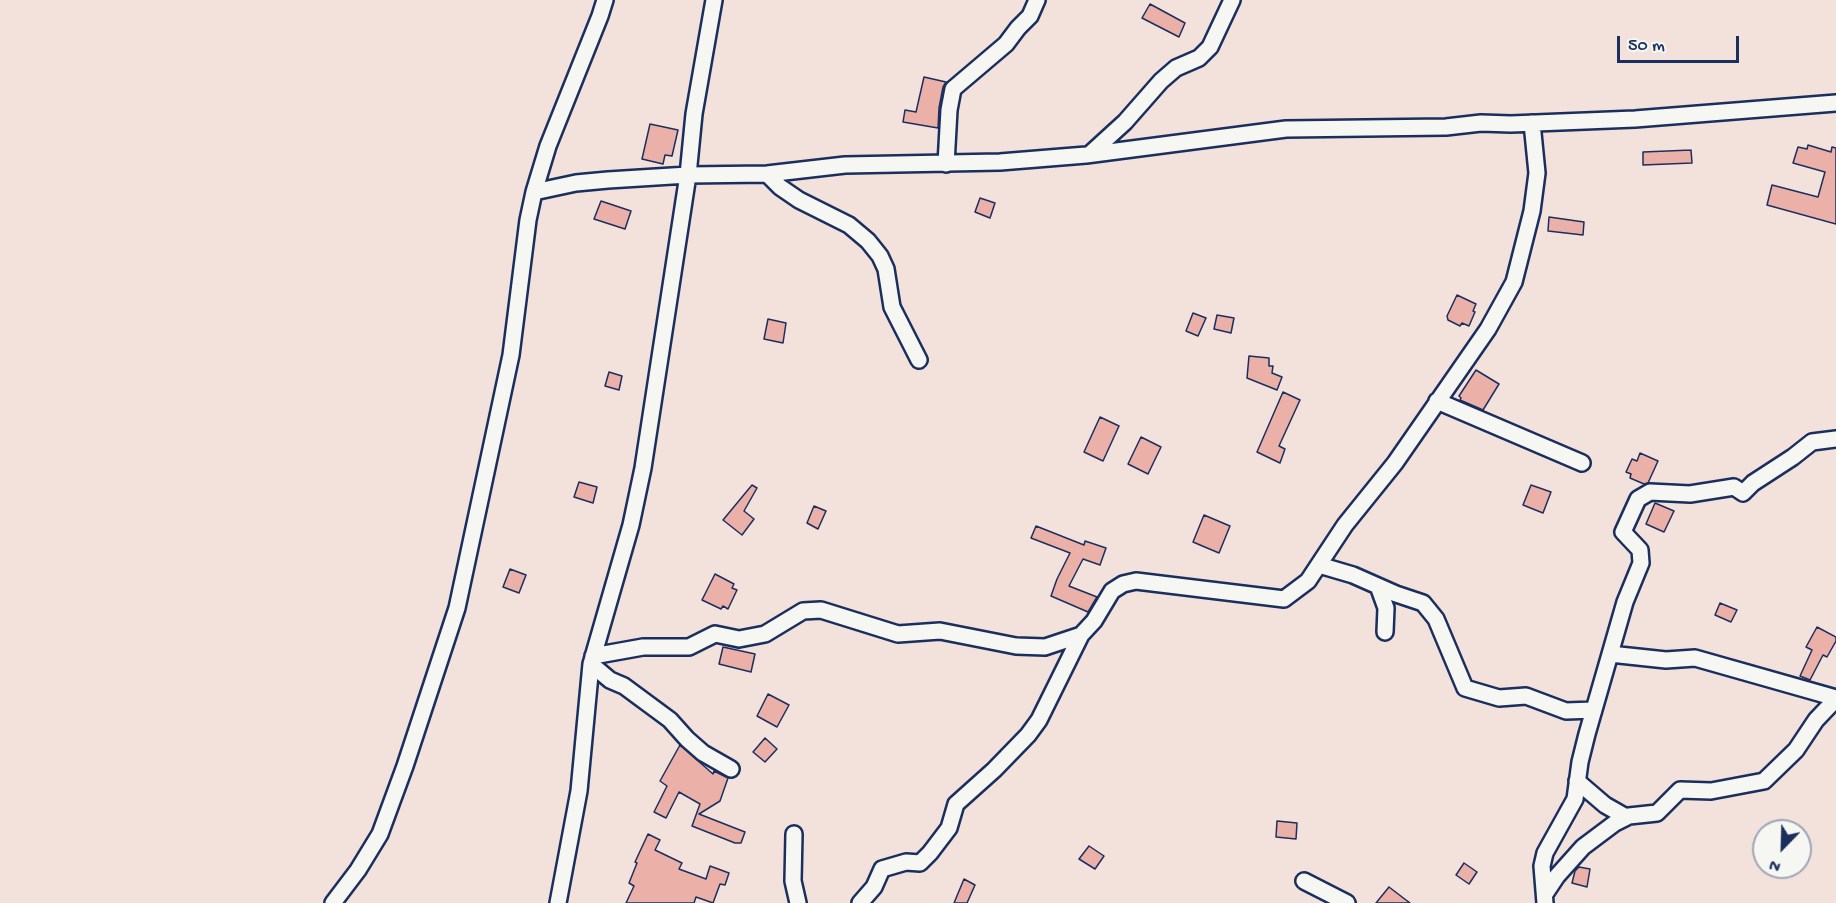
<!DOCTYPE html>
<html>
<head>
<meta charset="utf-8">
<style>
	body { margin:0 }
	#map { position:relative; width:1836px; height:903px; overflow:hidden; background:#f3e1dc; font-family:"Gochi Hand",sans-serif }
	canvas { display:block }
	.north { position:absolute; left:1752px; top:819px; width:60px; height:60px; box-sizing:border-box; background:#f6f6f2; border:2px solid #9ea6b7; border-radius:50%; rotate:203deg; font-size:16px; font-weight:700; line-height:24px; text-align:center; color:#1b2f5e }
	.north::after { content:''; display:block; margin:auto; width:21px; height:27px; background:#1b2f5e; clip-path:polygon(50% 0,100% 100%,50% 72%,0 100%) }
	.scale { position:absolute; left:1617px; top:36px; width:122px; height:27px; box-sizing:border-box; border:3px solid #1b2f5e; border-top:0; padding-left:8px; font-size:18px; line-height:21px; white-space:nowrap; color:#1b2f5e; -webkit-text-stroke:4px #f6f6f2; paint-order:stroke }
</style>
</head>
<body>
<div id="map">
<canvas width="1836" height="903"></canvas>
<div class="north">N</div>
<div class="scale">50 m</div>
</div>
<script>
const context = document.querySelector('canvas').getContext('2d');
context.lineJoin = 'round';
function fillPath(path, color) { context.fillStyle = color; context.fill(path, 'evenodd'); }
const shape = rows => new Path2D(rows.map(r => 'M' + r).join(''));
function strokePath(path, color, width, dash) { context.strokeStyle = color; context.lineWidth = width; context.lineCap = dash ? 'butt' : 'round'; context.setLineDash(dash || []); context.stroke(path); }
const building = shape([
	[1150,4,1185,23,1179,37,1142,18,1150,4],
	[924,77,946,82,943,87,939,108,938,128,903,122,905,110,916,112,924,77],
	[650,124,678,130,672,156,665,155,663,164,642,159,650,124],
	[1808,145,1831,152,1832,147,1836,148,1836,224,1767,205,1772,185,1818,197,1825,172,1793,163,1798,147,1807,149,1808,145],
	[1691,150,1692,163,1643,165,1643,152,1691,150],
	[980,198,995,203,990,218,975,212,980,198],
	[601,201,631,211,625,229,594,219,601,201],
	[1549,217,1584,222,1583,235,1548,231,1549,217],
	[1457,295,1476,304,1473,311,1475,312,1469,326,1462,323,1460,326,1448,320,1447,316,1457,295],
	[1193,313,1206,318,1198,336,1186,331,1193,313],
	[1217,315,1234,318,1231,333,1214,329,1217,315],
	[768,319,786,323,783,343,764,339,768,319],
	[1249,356,1269,358,1269,366,1273,366,1272,373,1282,377,1277,390,1247,378,1249,356],
	[1476,370,1499,384,1483,410,1460,400,1461,398,1459,396,1476,370],
	[609,372,622,376,619,390,605,386,609,372],
	[1283,392,1300,400,1279,446,1285,449,1280,463,1257,452,1283,392],
	[1100,417,1119,426,1103,461,1084,452,1100,417],
	[1141,437,1161,447,1148,474,1128,464,1141,437],
	[1640,453,1658,461,1648,483,1644,484,1630,478,1631,474,1626,472,1632,459,1637,461,1640,453],
	[579,482,597,487,593,503,574,497,579,482],
	[752,485,757,488,744,511,754,519,742,535,723,520,752,485],
	[1531,485,1551,492,1543,513,1523,505,1531,485],
	[1655,503,1674,511,1664,532,1646,524,1655,503],
	[814,506,826,511,818,529,807,523,814,506],
	[1204,515,1230,526,1219,553,1193,542,1204,515],
	[1036,526,1084,545,1085,541,1106,548,1100,565,1083,559,1069,586,1097,597,1088,612,1051,596,1057,579,1070,553,1031,538,1036,526],
	[510,569,526,575,519,593,503,587,510,569],
	[715,574,734,584,732,588,737,590,728,609,723,606,721,609,702,600,715,574],
	[1720,603,1737,610,1731,622,1715,615,1720,603],
	[1817,627,1836,637,1836,641,1827,657,1823,655,1810,680,1800,676,1812,650,1806,647,1817,627],
	[723,647,755,654,751,672,719,664,723,647],
	[768,694,789,705,777,727,757,716,768,694],
	[765,738,777,749,765,762,753,752,765,738],
	[680,745,713,774,714,771,728,778,720,801,699,814,745,832,741,843,735,843,692,826,700,804,679,792,666,818,654,812,667,786,660,781,680,745],
	[1277,821,1297,823,1296,839,1276,837,1277,821],
	[648,834,660,840,655,850,682,863,679,869,706,879,710,866,729,873,725,885,720,884,713,903,696,897,694,903,626,903,634,886,629,883,637,863,635,862,648,834],
	[1089,846,1104,856,1095,869,1079,859,1089,846],
	[1464,863,1477,872,1469,884,1456,875,1464,863],
	[1579,867,1590,869,1587,887,1572,883,1575,871,1579,867],
	[964,879,975,885,967,903,954,903,964,879],
	[1389,887,1410,903,1376,903,1389,887]
]);
const minor = shape([
	[1091,153,1125,122,1161,81,1176,68,1199,58,1210,47,1232,0],
	[946,164,949,110,953,89,1006,44,1018,28,1030,16,1037,0],
	[767,174,780,187,799,200,849,225,868,241,880,256,886,269,892,307,919,360],
	[534,192,576,183,608,180,688,175,767,174,845,165,1000,162,1086,155,1286,129,1446,127,1481,123,1511,124,1635,119,1836,103],
	[1437,401,1582,463],
	[1319,565,1353,575,1396,594,1423,603,1436,619,1465,688,1499,698,1526,696,1566,711,1594,710],
	[1378,586,1386,608,1385,632],
	[1610,654,1666,660,1695,658,1836,698],
	[593,656,643,647,689,647,715,634,739,639,765,634,803,611,821,610,898,634,940,631,1016,646,1045,647,1081,635],
	[591,664,610,680,624,686,670,720,687,739,703,753,731,769],
	[1577,781,1605,805,1626,817],
	[794,834,793,881,798,903],
	[1304,881,1347,903],
	[1545,894,1557,876,1583,847,1615,823,1629,816,1657,813,1680,790,1711,791,1764,781,1796,750,1816,720,1836,699],
	[333,903,358,870,380,834,405,766,457,608,511,355,528,220,534,192,548,146,600,16,605,0],
	[558,903,579,791,591,664,631,525,643,468,688,175,694,114,714,0],
	[860,903,874,887,882,869,906,862,920,863,930,853,949,828,956,804,994,770,1028,735,1039,720,1081,635,1094,621,1112,591,1123,584,1136,581,1284,599,1308,581,1345,525,1395,463,1488,329,1514,282,1532,211,1537,173,1532,123],
	[1545,903,1542,866,1545,853,1575,799,1580,762,1587,734,1625,602,1641,563,1640,550,1623,532,1638,499,1650,492,1690,494,1734,487,1743,493,1753,483,1793,457,1812,442,1836,439]
]);
fillPath(building, '#ebb0a8');
strokePath(building, '#1b2f5e', 1.5);
strokePath(minor, '#1b2f5e', 20);
strokePath(minor, '#f6f6f2', 15);
</script>
</body>
</html>
